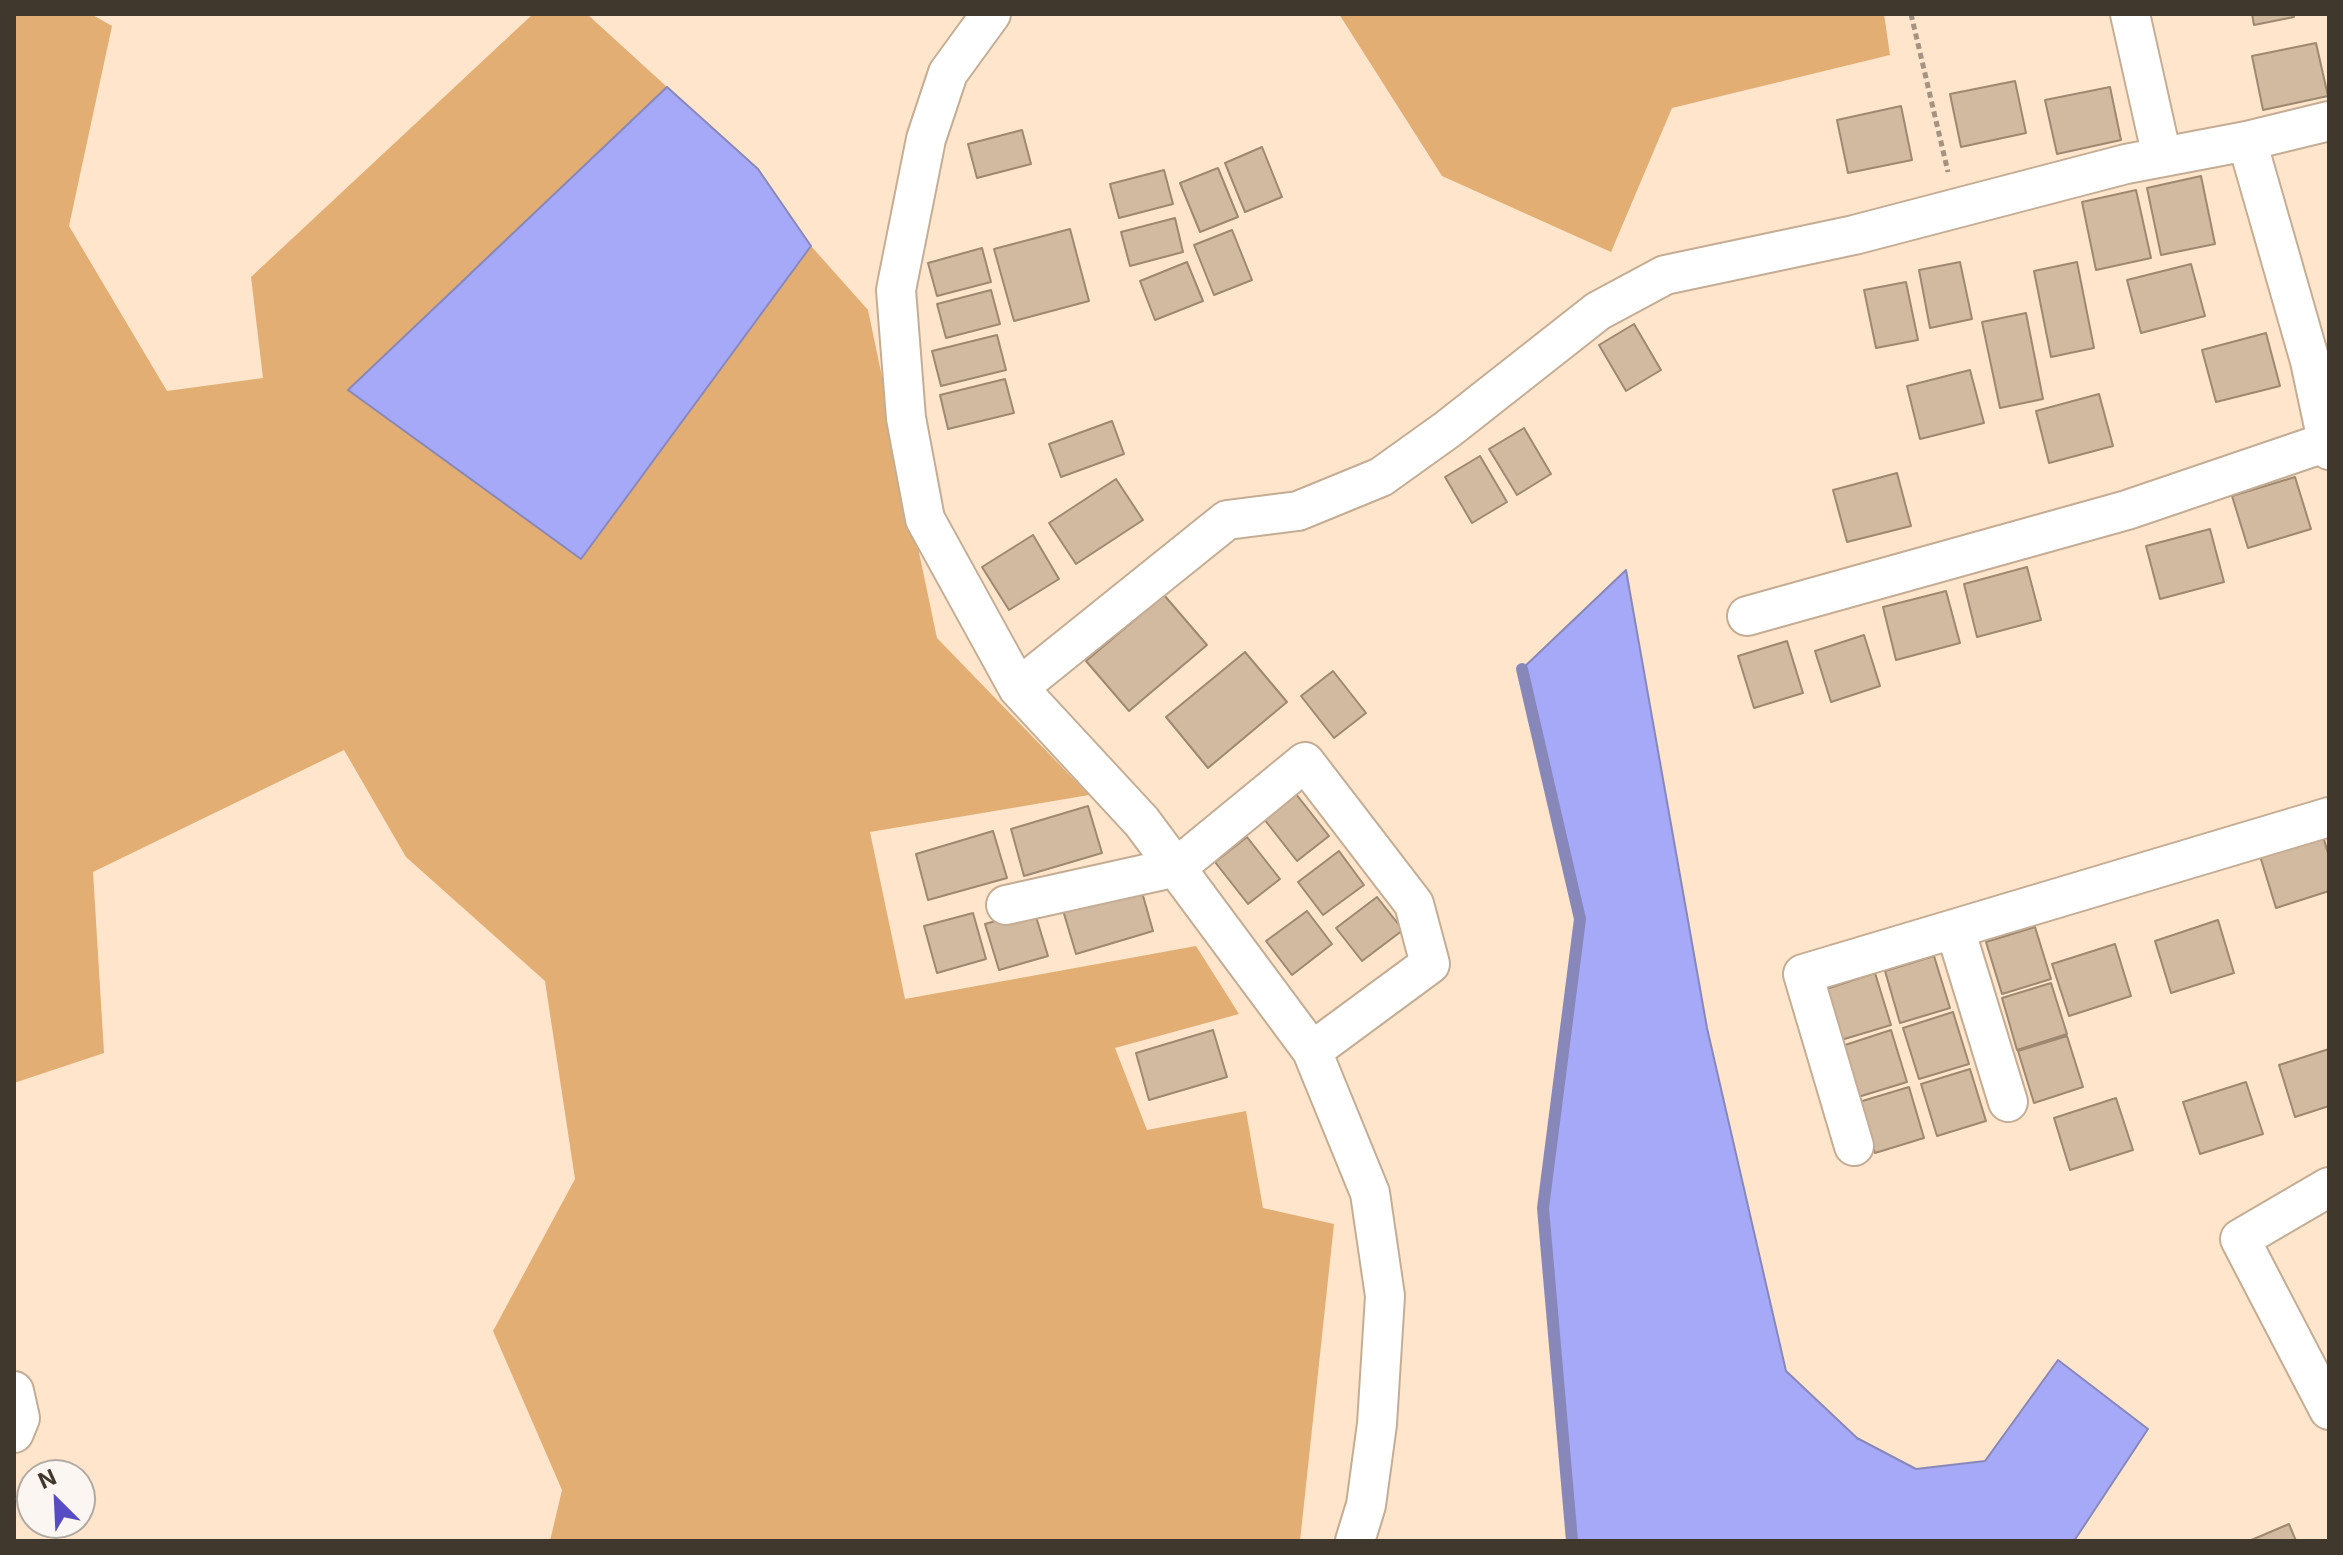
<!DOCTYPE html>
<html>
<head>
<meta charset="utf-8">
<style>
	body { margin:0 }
	#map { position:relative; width:2343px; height:1555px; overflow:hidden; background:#fee5cb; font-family:Inter,sans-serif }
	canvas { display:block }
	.frame { position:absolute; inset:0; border:16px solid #41382d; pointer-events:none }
	.north { position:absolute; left:16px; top:1459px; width:80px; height:80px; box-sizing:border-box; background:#fbf6f1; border:2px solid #b1aaa3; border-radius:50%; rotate:336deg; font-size:22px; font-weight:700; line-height:32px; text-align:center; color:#41382d }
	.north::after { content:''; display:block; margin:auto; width:28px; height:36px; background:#574cc4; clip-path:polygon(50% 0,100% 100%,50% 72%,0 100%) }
</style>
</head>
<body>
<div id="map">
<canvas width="2343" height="1555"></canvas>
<div class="frame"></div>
<div class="north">N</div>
</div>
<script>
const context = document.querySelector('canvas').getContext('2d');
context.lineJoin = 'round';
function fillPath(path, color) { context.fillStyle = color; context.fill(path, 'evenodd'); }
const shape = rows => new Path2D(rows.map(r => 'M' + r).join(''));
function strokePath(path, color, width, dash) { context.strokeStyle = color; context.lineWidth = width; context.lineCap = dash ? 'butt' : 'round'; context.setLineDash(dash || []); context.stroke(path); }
const green = shape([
	[14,14,91,14,112,26,69,226,167,391,263,378,251,277,533,14,587,14,667,87,348,390,581,559,811,246,868,310,937,638,1089,795,870,832,905,999,1196,946,1239,1014,1115,1048,1147,1130,1246,1111,1263,1208,1334,1224,1300,1541,550,1541,562,1490,493,1331,575,1179,545,981,406,857,344,750,93,872,104,1053,14,1083],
	[1339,14,1884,14,1890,55,1672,108,1611,252,1442,176]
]);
const water = shape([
	[667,87,758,169,811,246,581,559,348,390,667,87],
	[1626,570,1707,1028,1786,1371,1857,1438,1916,1469,1985,1461,2058,1360,2148,1429,2074,1541,1572,1541,1543,1208,1580,919,1522,669,1626,570]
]);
const stream = shape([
	[1522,669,1580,919,1543,1208,1572,1541]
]);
const building = shape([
	[2252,14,2293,14,2294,17,2254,25,2252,14],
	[2316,43,2328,96,2263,110,2252,56,2316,43],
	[2015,81,2026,133,1961,147,1950,94,2015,81],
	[2110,87,2121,140,2057,154,2045,100,2110,87],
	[1901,106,1912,160,1848,173,1837,120,1901,106],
	[1022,130,1031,164,977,178,968,144,1022,130],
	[1262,147,1282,197,1245,212,1225,163,1262,147],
	[1218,168,1238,217,1200,232,1180,183,1218,168],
	[1164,170,1173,204,1119,218,1110,184,1164,170],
	[2201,176,2215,244,2161,255,2147,188,2201,176],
	[2136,190,2151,258,2096,270,2082,202,2136,190],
	[1175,218,1183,252,1130,266,1121,232,1175,218],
	[1070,229,1089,301,1014,321,994,249,1070,229],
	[1232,230,1252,280,1214,295,1194,245,1232,230],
	[982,248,991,282,937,296,928,263,982,248],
	[1187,262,1203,301,1155,320,1140,281,1187,262],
	[1960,262,1972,319,1930,328,1919,270,1960,262],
	[2077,262,2094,348,2051,357,2034,271,2077,262],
	[2191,264,2205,316,2141,333,2127,280,2191,264],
	[1906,282,1918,340,1876,348,1864,290,1906,282],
	[991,290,1000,324,946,338,937,304,991,290],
	[2026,313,2043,399,2000,408,1982,322,2026,313],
	[1634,324,1661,370,1626,391,1599,345,1634,324],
	[2266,333,2280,386,2216,402,2202,350,2266,333],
	[997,335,1006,370,941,386,932,351,997,335],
	[1970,370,1984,423,1920,439,1907,386,1970,370],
	[1005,379,1014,413,948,429,940,395,1005,379],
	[2099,394,2113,446,2049,463,2036,411,2099,394],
	[1112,421,1124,454,1061,477,1049,444,1112,421],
	[1524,428,1551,474,1517,495,1489,449,1524,428],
	[1480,456,1507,502,1472,523,1445,477,1480,456],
	[1897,473,1911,526,1847,542,1833,490,1897,473],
	[2295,477,2311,529,2248,548,2232,496,2295,477],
	[1116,479,1143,520,1076,564,1049,523,1116,479],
	[2210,529,2224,582,2160,599,2146,546,2210,529],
	[1033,535,1059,579,1009,610,982,567,1033,535],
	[2027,567,2041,620,1977,637,1964,584,2027,567],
	[1946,591,1960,643,1896,660,1883,607,1946,591],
	[1164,595,1207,645,1129,711,1086,661,1164,595],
	[1864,635,1880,686,1831,702,1815,651,1864,635],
	[1787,641,1803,693,1754,708,1738,656,1787,641],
	[1245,652,1287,702,1208,768,1166,717,1245,652],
	[1333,671,1366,713,1334,738,1301,696,1333,671],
	[1296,794,1329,836,1297,861,1264,819,1296,794],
	[1088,806,1102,853,1024,876,1011,829,1088,806],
	[993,831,1007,878,928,900,916,854,993,831],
	[2323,836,2329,857,2329,891,2276,908,2260,856,2323,836],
	[1247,837,1280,879,1248,904,1215,862,1247,837],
	[1339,851,1364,885,1323,915,1298,882,1339,851],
	[1140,885,1153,931,1076,954,1062,907,1140,885],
	[1377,897,1403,930,1362,961,1336,928,1377,897],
	[1034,910,1048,956,999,970,985,924,1034,910],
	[1307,911,1332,944,1292,975,1266,941,1307,911],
	[973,913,986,959,937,973,924,926,973,913],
	[2218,920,2234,973,2171,993,2155,941,2218,920],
	[2035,927,2051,979,2002,994,1986,942,2035,927],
	[2115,944,2131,996,2069,1016,2052,964,2115,944],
	[1934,956,1950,1008,1900,1023,1885,971,1934,956],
	[1875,973,1891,1025,1841,1040,1826,989,1875,973],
	[2051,983,2067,1034,2017,1050,2002,998,2051,983],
	[1953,1012,1969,1064,1919,1079,1903,1028,1953,1012],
	[1213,1030,1227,1077,1149,1100,1136,1053,1213,1030],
	[1891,1030,1907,1082,1858,1097,1842,1046,1891,1030],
	[2067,1036,2083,1087,2034,1103,2018,1051,2067,1036],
	[2329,1049,2329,1106,2295,1117,2279,1065,2329,1049],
	[1970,1069,1986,1121,1937,1136,1921,1084,1970,1069],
	[2246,1082,2263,1134,2200,1154,2183,1102,2246,1082],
	[1909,1087,1924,1138,1875,1153,1859,1102,1909,1087],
	[2116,1098,2133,1150,2070,1170,2054,1118,2116,1098],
	[2289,1524,2296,1541,2249,1541,2289,1524]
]);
const path = shape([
	[1911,14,1948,172]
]);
const street = shape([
	[991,14,948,73,926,139,896,290,906,418,925,519,1018,688,1142,822,1312,1051,1370,1193,1385,1296,1377,1424,1366,1505,1355,1541],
	[2130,14,2162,157],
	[2247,141,2310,361,2329,450],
	[1747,616,2127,510,2327,442],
	[1018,688,1227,520,1298,511,1381,477,1448,429,1598,311,1665,275,1854,235,2126,164,2247,141,2329,121],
	[1006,905,1177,867,1305,762,1414,904,1430,964,1312,1051],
	[1955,929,2008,1102],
	[1854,1146,1803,974,2329,817],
	[2329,1187,2240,1239,2329,1410],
	[14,1391,20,1418,14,1433]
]);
fillPath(green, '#e2ae73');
fillPath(water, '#a6a9f7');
strokePath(water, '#8887ba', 2);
strokePath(stream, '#8887ba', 12);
fillPath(building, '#d2baa1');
strokePath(building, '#9e8870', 2);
strokePath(street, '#c4ad94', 42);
strokePath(path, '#a49380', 5, [6, 4]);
strokePath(street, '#fff', 38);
</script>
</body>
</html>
